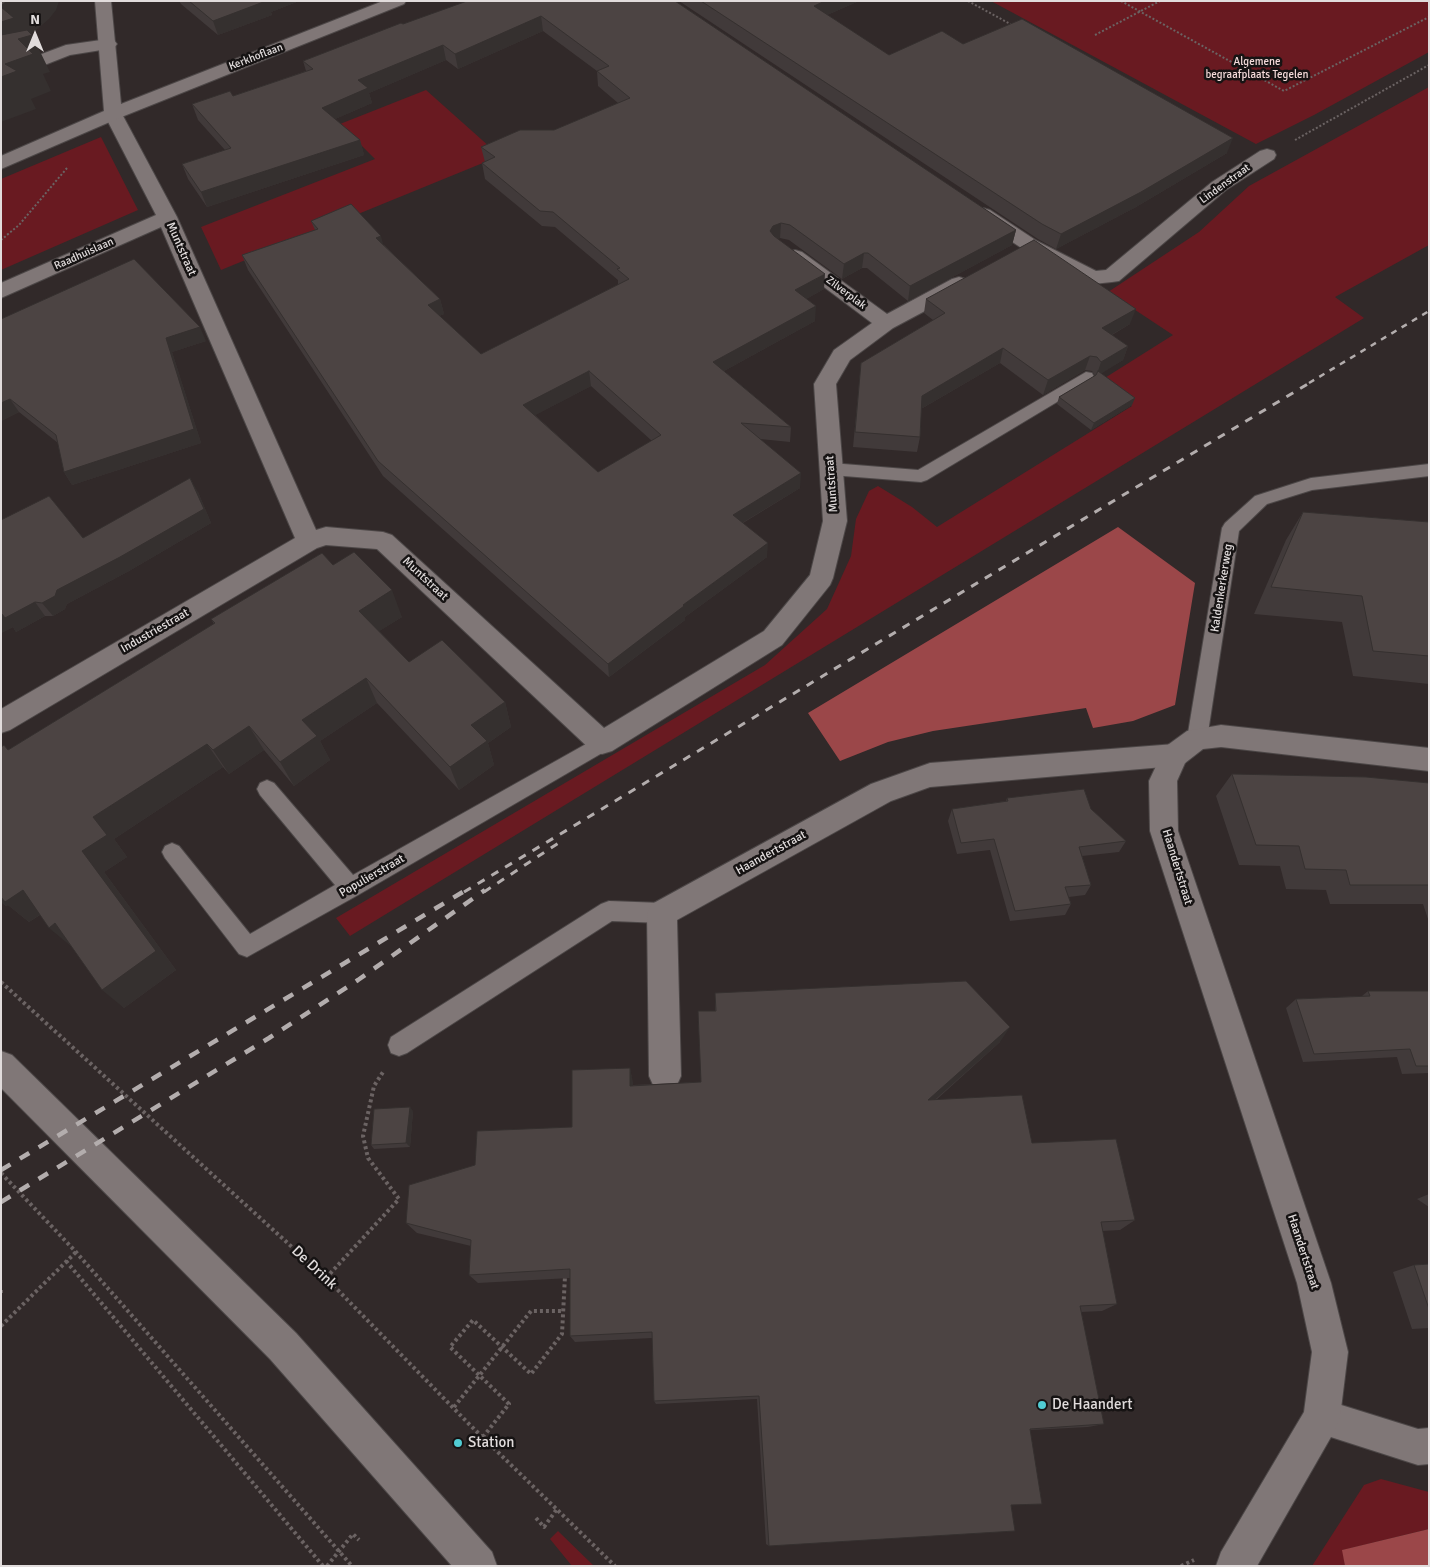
<!DOCTYPE html>
<html>
<head>
<meta charset="utf-8">
<style>
	body { margin:0 }
	#map { position:relative; width:1430px; height:1567px; overflow:hidden; background:#312929; font-family:Signika,sans-serif }
	canvas { display:block }
	.frame { position:absolute; inset:0; border:2px solid #e1dcdc; pointer-events:none }
	.north { position:absolute; left:10px; top:10px; width:50px; height:50px; -webkit-text-stroke:4px #161313; paint-order:stroke; rotate:0deg; font-size:14px; font-weight:700; line-height:20px; text-align:center; color:#e1dcdc }
	.north::after { content:''; display:block; margin:auto; width:18px; height:22px; background:#e1dcdc; clip-path:polygon(50% 0,100% 100%,50% 72%,0 100%) }
</style>
</head>
<body>
<div id="map">
<canvas width="1430" height="1567"></canvas>
<div class="frame"></div>
<div class="north">N</div>
</div>
<script>
const context = document.querySelector('canvas').getContext('2d');
context.lineJoin = 'round';
function fillPath(path, color) { context.fillStyle = color; context.fill(path, 'evenodd'); }
const shape = rows => new Path2D(rows.map(r => 'M' + r).join(''));
function strokePath(path, color, width, dash) { context.strokeStyle = color; context.lineWidth = width; context.lineCap = dash ? 'butt' : 'round'; context.setLineDash(dash || []); context.stroke(path); }
function write(font, color, halo, rows, align = 'center') {
  context.font = font + ' Signika,sans-serif'; context.lineWidth = 5; context.setLineDash([]); context.textBaseline = 'middle'; context.strokeStyle = halo; context.fillStyle = color; for (const [text, x, y, turn = 0] of rows) {
    context.save(); context.translate(x, y); context.rotate((+turn || 0) * Math.PI / 180); context.textAlign = isNaN(turn) ? turn : align; if (halo) context.strokeText(text, 0, 0); context.fillText(text, 0, 0); context.restore();
  }
}
const green = shape([
	[991,1,1429,1,1429,52,1314,115,1256,144],
	[1429,87,1429,245,1335,297,1364,318,350,936,336,918,765,665,827,609,851,556,856,519,869,491,878,486,912,507,937,527,1132,406,1100,381,1173,335,1108,292,1199,232,1249,186],
	[426,90,500,156,221,270,201,227,375,159,340,124],
	[101,137,138,210,1,270,1,179],
	[1381,1479,1429,1492,1429,1529,1343,1550,1345,1566,1312,1566,1364,1485],
	[558,1531,594,1566,572,1566,550,1539]
]);
const forest = shape([
	[1118,527,1195,583,1175,705,1133,721,1093,728,1086,708,933,731,888,742,840,761,808,713],
	[1429,1529,1429,1566,1345,1566,1342,1550]
]);
const pathFar1 = shape([
	[968,1,1014,26],
	[1121,1,1284,91,1429,17],
	[1095,35,1160,1],
	[1295,140,1429,65],
	[1,240,19,225,67,168]
]);
const path = shape([
	[1,982,326,1278,469,1424,615,1566],
	[1,1173,76,1252,352,1566],
	[66,1261,323,1566],
	[326,1278,399,1199,368,1158,363,1136,374,1086,383,1072],
	[1,1290,1,1293],
	[1,1326,76,1252],
	[454,1407,531,1311,563,1311],
	[483,1437,509,1404,450,1347,473,1320,531,1374,562,1334,565,1276],
	[536,1518,544,1527,557,1509],
	[327,1566,353,1534,359,1540],
	[1181,1566,1194,1560]
]);
const lane = shape([
	[1086,372,1092,373,1094,377,1092,381,927,480,921,482,831,475,825,473,823,469,825,465,831,463,918,470,1086,372],
	[1429,464,1429,476,1312,490,1267,504,1239,531,1207,739,1204,745,1197,747,1190,745,1187,739,1222,528,1225,523,1255,496,1311,478,1429,464],
	[602,735,609,737,612,743,609,749,358,895,247,957,239,954,165,858,162,852,165,846,172,843,179,846,250,934,335,885,260,795,257,789,260,783,267,780,274,783,353,875,602,735],
	[609,901,662,903,670,906,673,913,670,920,662,923,612,921,407,1053,399,1056,391,1053,388,1045,391,1037,601,904,609,901]
]);
const street = shape([
	[108,39,114,40,117,44,114,48,70,55,42,66,1,75,1,65,31,58,66,45,108,39],
	[113,109,119,110,122,114,177,217,316,530,326,527,383,532,392,535,604,728,764,631,810,575,823,521,814,384,834,350,872,323,788,260,785,256,788,252,795,250,802,252,887,314,952,279,959,277,966,279,969,284,966,289,893,328,850,360,836,384,847,521,833,578,830,585,782,645,612,751,602,754,592,751,377,549,326,545,317,548,10,730,1,733,1,709,295,538,161,227,1,298,1,283,156,215,104,114,107,110,113,109],
	[1267,149,1274,151,1276,155,1274,159,1226,190,1119,281,1112,282,1093,284,1086,283,1023,249,976,218,973,214,976,210,983,208,990,210,1037,241,1096,271,1106,270,1212,182,1260,151,1267,149],
	[1175,744,1185,747,1189,755,1185,763,1175,766,930,787,891,801,677,920,681,1076,676,1087,665,1092,654,1087,649,1076,647,913,652,904,871,784,930,763,1175,744],
	[1322,1399,1418,1429,1429,1428,1429,1464,1418,1465,1309,1430,1304,1417,1309,1404,1322,1399]
]);
const secondary = shape([
	[95,1,111,1,121,104,383,1,406,1,404,4,119,118,1,169,1,156,104,111,95,1],
	[1221,725,1429,748,1429,771,1221,747,1203,749,1185,763,1177,781,1178,831,1331,1283,1348,1352,1340,1417,1335,1430,1257,1566,1216,1566,1221,1552,1304,1412,1312,1352,1297,1283,1150,831,1149,781,1165,747,1187,731,1221,725],
	[1,1051,12,1055,296,1333,492,1552,497,1566,452,1566,270,1359,1,1088,1,1051]
]);
const railFar2 = shape([
	[1309,383,1429,311]
]);
const railFar1 = shape([
	[464,892,1311,382],
	[484,892,560,842]
]);
const rail = shape([
	[1,1170,466,890],
	[1,1202,269,1038,358,980,485,890]
]);
const wall = shape([
	[179,1,299,1,271,12,272,15,218,35,181,4],
	[675,1,1016,230,1012,245,908,301,867,268,862,268,842,279,789,240,780,238,777,239,824,289,806,299,815,321,724,371,791,427,790,442,760,439,800,488,743,523,767,557,685,617,685,620,609,677,383,476,248,270,242,255,315,230,311,221,384,245,440,299,444,314,439,316,481,354,618,285,618,280,555,227,542,226,485,179,482,163,485,162,481,147,554,130,618,103,598,86,597,71,543,31,458,69,446,60,369,93,372,103,335,119,360,140,364,155,207,207,188,179,182,164,225,150,198,120,192,104,233,96,306,71,303,61,403,24],
	[591,386,652,441,598,472,535,415],
	[679,1,859,1,827,15,889,55,963,44,1227,153,1136,207,1056,249,1038,239],
	[926,299,1130,324,1112,335,1128,346,1123,360,1101,373,1132,405,1091,430,1057,404,1059,397,1095,376,1092,371,1085,370,1043,395,1000,363,921,409,920,437,917,452,853,447,861,363,933,320,924,313],
	[1,319,206,341,172,352,201,443,72,485,64,472,58,443,19,412,1,421],
	[198,492,211,523,129,571,67,604,65,609,53,616,45,616,16,632,13,627,1,633,1,520,83,538],
	[1303,512,1429,522,1429,684,1353,676,1342,622,1254,614,1286,540],
	[333,565,402,617,379,631,409,662,505,702,511,727,488,743,494,765,459,790,377,703,320,741,330,760,294,786,264,750,229,774,223,767,114,839,127,857,104,872,176,970,124,1008,72,947,40,915,29,922,8,905,6,906,1,902,1,747,9,750,214,624,211,619],
	[1232,774,1429,783,1429,922,1423,904,1330,904,1326,890,1286,889,1280,866,1239,865,1216,796],
	[1007,798,1091,809,1126,841,1119,852,1082,856,1091,885,1085,895,1069,897,1071,904,1065,915,1010,921,990,850,957,854,948,821,952,809,1006,801],
	[1368,991,1429,991,1429,1073,1402,1074,1397,1057,1303,1062,1286,1008,1296,999,1362,996],
	[715,993,1000,1042,936,1100,1032,1143,1135,1220,1120,1230,1102,1231,1117,1304,1102,1311,1081,1312,1104,1424,1088,1427,1030,1430,1011,1505,769,1546,766,1544,757,1399,656,1404,654,1401,652,1338,575,1342,570,1336,570,1278,478,1283,469,1275,471,1246,417,1233,406,1223,475,1165,572,1127,630,1068,633,1085,701,1082,715,1011],
	[413,1111,410,1147,374,1149,371,1145],
	[1429,1194,1429,1207,1417,1199],
	[1429,1264,1429,1328,1412,1329,1393,1272,1414,1265]
]);
const shadedWall = shape([
	[7,1,59,1,56,10,49,19,29,36,32,35,50,72,43,74,51,91,31,99,36,109,1,122,1,6],
	[265,1,299,1,271,12,272,15,218,35,213,21],
	[825,1,859,1,813,21,814,6],
	[541,16,543,31,458,69,455,54],
	[443,45,446,60,369,93,372,103,326,123,322,108,358,80],
	[1233,138,1227,153,1136,207,1056,249,1061,234],
	[360,140,364,155,207,207,201,192],
	[781,223,780,238,772,241,770,231,773,226],
	[1016,230,1012,245,908,301,910,286],
	[381,236,385,251,376,238],
	[864,253,862,268,842,279,844,264],
	[825,274,824,289,794,306,795,290],
	[440,299,444,314,431,320,428,305],
	[816,306,815,321,713,377,713,362],
	[1136,309,1130,324,1097,343,1102,328],
	[200,327,206,341,172,352,201,443,72,485,64,472,166,338],
	[1128,346,1123,360,1096,377,1101,362],
	[1003,348,1000,363,919,410,922,396],
	[1090,356,1085,370,1043,395,1048,380],
	[589,371,591,386,526,420,523,405],
	[1135,398,1132,405,1091,430,1094,423],
	[10,399,19,412,1,421,1,403],
	[801,473,800,488,732,529,733,515],
	[190,478,198,492,211,523,129,571,67,604,65,609,53,616,42,603],
	[768,543,767,557,685,617,685,620,609,677,608,664,683,605],
	[392,590,402,617,370,637,359,611],
	[35,602,45,616,16,632,13,627,1,633,1,614],
	[366,678,377,703,320,741,330,760,294,786,280,762,302,720],
	[505,702,511,727,488,743,494,765,459,790,450,767,471,725],
	[249,726,264,750,229,774,213,750],
	[207,744,223,767,114,839,127,857,104,872,176,970,124,1008,102,990,82,851,93,817],
	[1,890,23,890,47,910,29,922,8,905,6,906,1,902],
	[55,923,72,947,49,928],
	[1010,1027,1000,1042,920,1113,928,1100],
	[630,1068,633,1082,633,1099,630,1086],
	[410,1107,413,1111,410,1147,406,1143]
]);
const building = shape([
	[1,1,7,1,1,6,1,1],
	[189,1,266,1,213,21,189,1],
	[467,1,675,1,1016,230,910,286,868,253,864,253,844,264,790,225,781,223,773,226,770,231,774,236,825,274,795,290,816,306,713,362,791,427,741,423,801,473,733,515,768,543,683,605,684,606,608,664,378,461,242,255,318,229,311,221,351,204,381,236,376,238,440,299,428,305,481,354,629,279,617,269,620,268,553,212,540,211,482,163,495,157,481,147,520,130,554,130,630,98,597,71,609,66,541,16,455,54,443,45,358,80,368,88,322,108,360,140,201,192,182,164,231,148,192,104,230,91,233,96,313,69,303,61,401,23,403,24,467,1],
	[589,371,661,435,598,472,523,405,589,371],
	[701,1,825,1,814,6,889,55,942,31,963,44,1022,19,1233,138,1141,192,1061,234,1042,224,701,1],
	[1,7,14,18,1,22,1,7],
	[27,30,32,35,18,39,33,54,5,64,17,71,1,77,1,35,27,30],
	[1034,240,1136,309,1102,328,1128,346,1101,362,1097,357,1090,356,1048,380,1003,348,922,396,920,437,855,432,861,363,945,313,926,299,1034,240],
	[134,259,200,327,166,338,194,429,64,472,56,435,10,399,1,403,1,319,134,259],
	[1098,371,1135,398,1094,423,1059,397,1096,375,1098,371],
	[190,478,204,509,120,557,57,590,55,596,42,603,35,602,5,618,2,614,1,614,1,520,49,496,83,538,190,478],
	[1303,512,1429,522,1429,656,1373,651,1362,596,1271,587,1303,512],
	[354,552,392,590,359,611,409,662,442,640,505,702,471,725,487,741,450,767,366,678,302,720,317,736,280,762,249,726,213,750,207,744,93,817,107,835,82,851,156,951,102,990,55,923,49,928,23,890,5,902,1,897,1,747,4,745,8,750,215,623,211,619,322,553,333,565,354,552],
	[1232,774,1366,777,1429,783,1429,885,1350,885,1346,870,1305,869,1299,846,1256,845,1232,774],
	[1084,789,1091,809,1126,841,1079,847,1091,885,1065,887,1071,904,1015,911,994,839,961,843,952,809,1008,801,1007,798,1084,789],
	[966,981,1010,1027,928,1100,1022,1095,1032,1143,1116,1139,1135,1220,1101,1222,1117,1304,1080,1306,1104,1424,1030,1429,1042,1504,1011,1505,1015,1531,769,1546,759,1396,654,1401,652,1332,570,1336,570,1269,469,1275,471,1240,406,1223,409,1185,475,1165,477,1131,572,1127,572,1070,630,1068,630,1086,701,1082,698,1011,716,1011,715,993,966,981],
	[1368,991,1429,991,1429,1066,1416,1066,1410,1049,1314,1054,1296,999,1370,996,1368,991],
	[410,1107,406,1143,371,1145,374,1109,410,1107],
	[1429,1264,1429,1309,1414,1265,1429,1264]
]);
const markers = [
	[1042,1405,5,"#51ccd3"],
	[458,1443,5,"#51ccd3"]
];
const farStreetnames = [
	["Kerkhoflaan",256,57,-21],
	["Lindenstraat",1225,184,-36],
	["Raadhuislaan",84,254,-24],
	["Zilverplak",846,293,37]
];
const farParknames = [
	["Algemene",1257,62],
	["begraafplaats Tegelen",1257,75]
];
const streetNames = [
	["Muntstraat",181,249,66],
	["Muntstraat",832,484,-94],
	["Muntstraat",425,579,43],
	["Kaldenkerkerweg",1222,588,-81],
	["Industriestraat",155,631,-30],
	["Haandertstraat",771,853,-29],
	["Haandertstraat",1177,867,73],
	["Populierstraat",372,876,-30],
	["Haandertstraat",1303,1252,72]
];
const nearStreetnames = [
	["De Drink",314,1268,43]
];
const nearPoinames = [
	["De Haandert",1052,1405],
	["Station",468,1443]
];
fillPath(green, '#691a21');
fillPath(forest, '#9b4749');
strokePath(lane, '#4c4747', 2);
strokePath(street, '#4c4747', 2);
strokePath(secondary, '#4c4747', 2);
strokePath(pathFar1, '#6b6363', 2, [2, 2]);
strokePath(path, '#6b6363', 4, [3, 3]);
fillPath(lane, '#807777');
fillPath(street, '#807777');
fillPath(secondary, '#807777');
strokePath(railFar2, '#b3adad', 2.5, [6, 6]);
strokePath(railFar1, '#b3adad', 3, [8, 8]);
strokePath(rail, '#b3adad', 4.5, [11, 11]);
fillPath(wall, '#413a3a');
fillPath(shadedWall, '#35302f');
fillPath(building, '#4c4443');
strokePath(building, '#35302f', 1);
for (const [x, y, r, color] of markers) { const dot = new Path2D(); dot.arc(x, y, r, 0, 2 * Math.PI); context.fillStyle = color; context.fill(dot); strokePath(dot, '#161313', 2); }
write('11px', '#e1dcdc', '#161313', farStreetnames);
write('11px', '#f4dad9', '#161313', farParknames);
write('12px', '#e1dcdc', '#161313', streetNames);
write('15px', '#e1dcdc', '#161313', nearStreetnames);
write('15px', '#e1dcdc', '#161313', nearPoinames, 'left');
</script>
</body>
</html>
